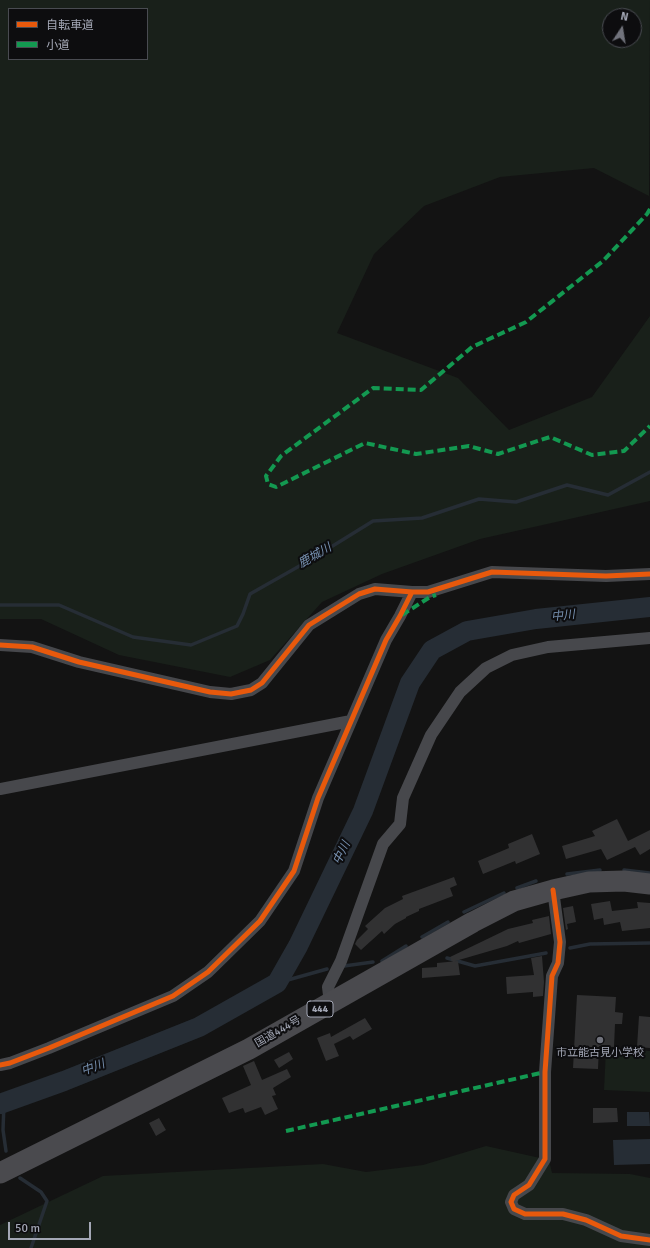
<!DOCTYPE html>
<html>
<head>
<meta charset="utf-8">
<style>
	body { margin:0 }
	#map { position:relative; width:650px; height:1248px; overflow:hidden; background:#131313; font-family:Signika,"Noto Sans JP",sans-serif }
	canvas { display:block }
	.legend { position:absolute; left:8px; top:8px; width:140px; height:52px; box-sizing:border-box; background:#0d0d0f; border:1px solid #494b51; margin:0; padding:5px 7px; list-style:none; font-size:12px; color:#a3a7b5 }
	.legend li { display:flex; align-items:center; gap:8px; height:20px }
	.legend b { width:20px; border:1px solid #494b51 }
	.north { position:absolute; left:602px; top:8px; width:40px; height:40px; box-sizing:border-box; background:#0d0d0f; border:1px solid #494b51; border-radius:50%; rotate:12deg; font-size:11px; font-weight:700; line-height:16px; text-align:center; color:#a3a7b5 }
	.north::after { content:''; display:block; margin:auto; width:14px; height:18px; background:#71737c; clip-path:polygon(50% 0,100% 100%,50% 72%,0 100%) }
	.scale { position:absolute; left:8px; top:1222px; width:83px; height:18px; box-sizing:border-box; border:2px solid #a3a7b5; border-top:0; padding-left:5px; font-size:12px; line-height:14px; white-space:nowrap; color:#a3a7b5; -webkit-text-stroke:3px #0d0d0f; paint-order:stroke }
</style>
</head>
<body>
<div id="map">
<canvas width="650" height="1248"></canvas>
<ul class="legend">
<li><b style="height:5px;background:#e8590c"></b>自転車道</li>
<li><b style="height:5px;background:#139951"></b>小道</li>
</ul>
<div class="north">N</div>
<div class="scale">50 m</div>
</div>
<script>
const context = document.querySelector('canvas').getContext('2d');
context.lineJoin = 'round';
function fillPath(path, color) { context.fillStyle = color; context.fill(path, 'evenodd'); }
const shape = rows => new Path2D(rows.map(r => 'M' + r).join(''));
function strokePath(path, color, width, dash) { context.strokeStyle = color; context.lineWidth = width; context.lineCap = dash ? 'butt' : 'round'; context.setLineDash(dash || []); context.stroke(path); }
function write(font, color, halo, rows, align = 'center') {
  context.font = font + ' Signika,"Noto Sans JP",sans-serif'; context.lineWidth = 4; context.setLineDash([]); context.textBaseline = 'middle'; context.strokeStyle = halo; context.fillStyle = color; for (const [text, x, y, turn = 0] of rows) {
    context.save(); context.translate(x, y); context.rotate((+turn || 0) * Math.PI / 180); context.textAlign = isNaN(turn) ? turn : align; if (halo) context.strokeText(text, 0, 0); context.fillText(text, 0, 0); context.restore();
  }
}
const green = shape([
	[0,0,650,0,649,196,594,168,500,177,424,206,374,254,337,333,458,378,509,430,592,397,650,316,650,501,480,539,382,574,322,602,270,660,230,677,119,655,41,619,0,619],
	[9,9,147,9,147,59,9,59],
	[610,16,634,16,634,40,610,40],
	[606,1049,650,1051,650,1092,604,1090],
	[486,1146,549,1160,552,1173,630,1174,650,1178,650,1248,0,1248,0,1225,103,1176,323,1164,366,1172,423,1165]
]);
const water = shape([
	[627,1112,649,1112,650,1126,627,1126],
	[650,1139,650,1164,614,1165,613,1140]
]);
const stream = shape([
	[0,605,59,605,133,637,191,645,237,626,243,614,250,594,310,560,373,521,422,518,479,499,516,502,567,485,608,495,650,472],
	[624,870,650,873],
	[567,874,600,870],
	[517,888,536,881],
	[464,912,504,893],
	[422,937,448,922],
	[570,948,590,944,650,943],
	[447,958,475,966,546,953],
	[382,961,406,946],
	[344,966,373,962],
	[277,983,327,969],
	[4,1103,3,1130,6,1151],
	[20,1178,41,1192,47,1201,31,1248]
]);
const river = shape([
	[0,1104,64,1081,199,1027,277,983,298,946,363,811,410,683,432,650,467,631,536,619,650,607]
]);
const building = shape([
	[617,819,628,841,650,830,650,849,640,855,635,847,607,860,601,849,566,859,562,846,595,836,592,831],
	[532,834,540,854,516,864,515,861,483,874,478,861,509,848,508,844],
	[454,877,457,885,450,888,453,896,419,909,419,911,406,917,406,918,395,924,384,934,382,931,361,950,355,944,357,940,368,929,365,926,385,908,403,899,402,896],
	[610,901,612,911,638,908,637,902,650,903,650,928,622,931,620,922,604,925,603,918,594,920,591,904],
	[573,906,576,922,567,924,568,929,566,930,563,908],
	[549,916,551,934,519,943,518,941,507,946,452,962,450,957,508,929,533,923,532,920],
	[542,956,544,982,543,996,533,997,533,992,507,994,506,977,534,975,531,958],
	[458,961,460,975,422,978,422,968,437,967,437,963],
	[577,995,616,997,615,1012,623,1013,622,1024,615,1024,614,1047,599,1046,598,1069,573,1068],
	[639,1016,650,1017,650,1048,637,1047],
	[365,1018,372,1029,353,1040,350,1036,334,1044,339,1056,326,1061,317,1038,330,1033,331,1037],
	[289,1052,293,1059,279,1068,274,1060],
	[254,1061,262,1080,287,1069,291,1077,273,1088,276,1095,272,1096,278,1109,265,1115,261,1107,245,1113,243,1108,229,1113,222,1098,251,1085,243,1066],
	[593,1108,617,1108,618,1122,593,1123],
	[159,1118,166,1130,156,1136,149,1123]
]);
const street = shape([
	[0,645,32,647,79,662,210,692,231,694,251,690,262,683,309,625,359,594,375,589,412,592],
	[0,789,351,721],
	[553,890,560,942,558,963,552,976,545,1072,545,1159,529,1185,514,1195,511,1202,514,1209,525,1214,563,1214,586,1220,621,1236,650,1240],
	[330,1003,328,987,341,961,383,844,400,824,403,798,431,735,460,692,486,668,512,655,548,647,650,638],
	[0,1065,10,1063,49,1048,173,996,208,972,260,921,294,871,318,798,386,640,400,616,412,592,428,592,492,572,606,576,650,574]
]);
const highway = shape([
	[0,1173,249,1049,473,922,514,901,553,890,589,882,624,881,650,884]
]);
const quiet = shape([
	[650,209,647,214,603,261,526,322,472,347,421,390,373,388,281,456,266,476,268,484,276,487,365,443,416,454,469,446,498,454,550,437,592,455,624,451,650,426],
	[402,615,430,597,436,595],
	[286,1131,545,1072]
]);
const cycleway = shape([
	[0,645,32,647,79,662,210,692,231,694,251,690,262,683,309,625,359,594,375,589,412,592],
	[553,890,560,942,558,963,552,976,545,1072,545,1159,529,1185,514,1195,511,1202,514,1209,525,1214,563,1214,586,1220,621,1236,650,1240],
	[0,1065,10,1063,49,1048,173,996,208,972,260,921,294,871,318,798,386,640,400,616,412,592,428,592,492,572,606,576,650,574]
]);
const markers = [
	[600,1040,4,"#71737c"]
];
const shields = [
	[320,1009,26]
];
const shieldNames = [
	["444",320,1009]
];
const streetNames = [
	["国道444号",278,1032,-30]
];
const poiNames = [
	["市立能古見小学校",600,1053]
];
const waterNames = [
	["鹿城川",315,556,-30],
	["中川",563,616,-6],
	["中川",342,853,-64],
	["中川",93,1068,-21]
];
fillPath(green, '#19201a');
fillPath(water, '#262d35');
strokePath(stream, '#262d35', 3.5);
strokePath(river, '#262d35', 20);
fillPath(building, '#313132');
strokePath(street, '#47484c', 12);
strokePath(highway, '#4a4a4e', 21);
strokePath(quiet, '#139951', 4, [8, 4]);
strokePath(cycleway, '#e8590c', 5);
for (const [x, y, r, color] of markers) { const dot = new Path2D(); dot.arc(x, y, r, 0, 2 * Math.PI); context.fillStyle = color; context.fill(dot); strokePath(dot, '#0d0d0f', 1.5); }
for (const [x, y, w] of shields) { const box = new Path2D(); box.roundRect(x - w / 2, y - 8, w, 16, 3); context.fillStyle = '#0d0d0f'; context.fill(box); strokePath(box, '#a3a7b5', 1); }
write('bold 10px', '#a3a7b5', null, shieldNames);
write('11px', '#a3a7b5', '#0d0d0f', streetNames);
write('11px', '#a3a7b5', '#0d0d0f', poiNames);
write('italic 12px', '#7892b2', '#0d0d0f', waterNames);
</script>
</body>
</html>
